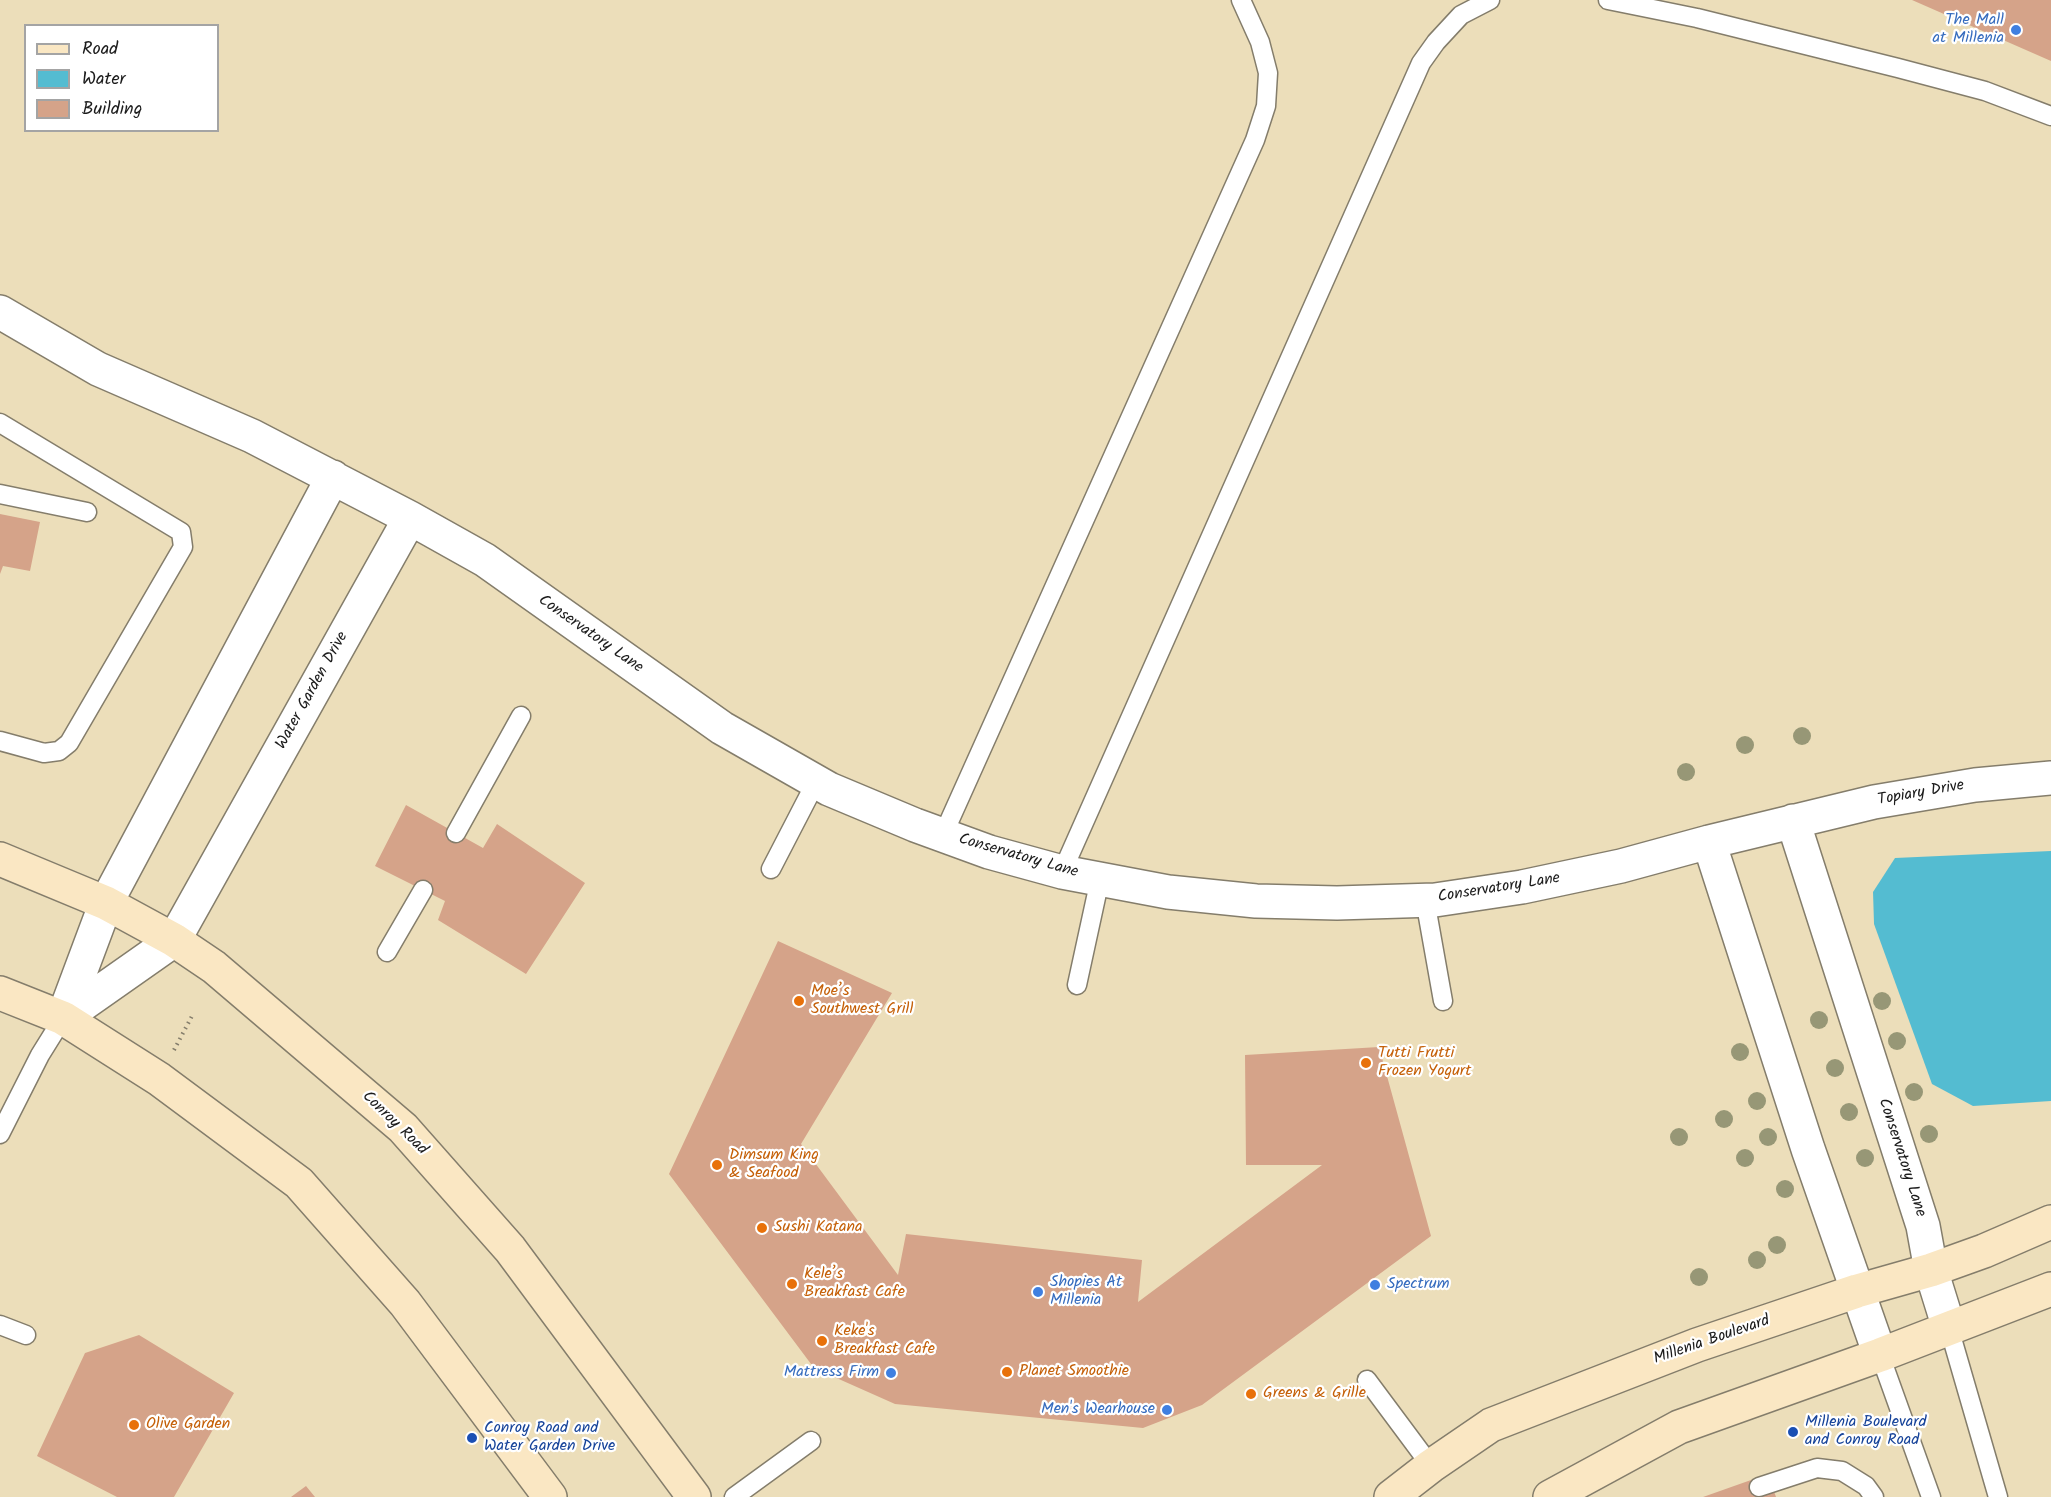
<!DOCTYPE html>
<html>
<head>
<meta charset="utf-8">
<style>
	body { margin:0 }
	#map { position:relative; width:2051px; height:1497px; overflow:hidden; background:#ecdeba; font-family:Kalam,sans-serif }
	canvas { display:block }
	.legend { position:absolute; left:24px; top:24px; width:195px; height:108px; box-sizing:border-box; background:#fff; border:2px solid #a4a4a4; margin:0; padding:8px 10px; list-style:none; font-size:18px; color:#1c1c1c }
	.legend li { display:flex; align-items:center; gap:12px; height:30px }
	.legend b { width:30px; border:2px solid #a4a4a4 }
</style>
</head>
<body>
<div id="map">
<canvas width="2051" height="1497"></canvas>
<ul class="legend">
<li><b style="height:8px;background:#fae7c3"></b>Road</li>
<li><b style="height:16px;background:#54bcd1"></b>Water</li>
<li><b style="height:16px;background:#d5a389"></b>Building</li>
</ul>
</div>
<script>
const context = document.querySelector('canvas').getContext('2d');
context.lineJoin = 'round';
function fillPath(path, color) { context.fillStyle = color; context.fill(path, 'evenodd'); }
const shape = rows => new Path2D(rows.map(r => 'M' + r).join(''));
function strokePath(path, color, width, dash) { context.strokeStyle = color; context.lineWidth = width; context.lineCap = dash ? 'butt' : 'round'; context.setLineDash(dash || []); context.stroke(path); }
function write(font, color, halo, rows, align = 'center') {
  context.font = font + ' Kalam,sans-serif'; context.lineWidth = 4.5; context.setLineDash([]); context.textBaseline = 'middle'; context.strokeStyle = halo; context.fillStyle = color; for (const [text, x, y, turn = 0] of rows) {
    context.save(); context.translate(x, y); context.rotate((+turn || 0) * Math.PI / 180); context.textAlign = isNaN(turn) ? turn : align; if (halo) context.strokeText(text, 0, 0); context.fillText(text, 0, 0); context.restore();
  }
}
const water = shape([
	[2051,851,2051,1101,1973,1106,1932,1084,1874,924,1873,892,1895,858]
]);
const building = shape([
	[1912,0,2051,0,2051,61],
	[0,514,40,522,30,571,3,566,0,574],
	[406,805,483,848,497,824,585,883,526,974,438,920,445,901,375,866],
	[778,941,892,993,801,1144,898,1275,906,1234,1142,1260,1138,1302,1322,1165,1246,1165,1245,1055,1379,1047,1431,1236,1202,1405,1143,1428,895,1404,814,1368,669,1174],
	[139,1335,234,1393,174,1497,117,1497,37,1456,85,1353],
	[1768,1474,1776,1497,1703,1497],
	[306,1486,315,1497,291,1497]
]);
const path = shape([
	[174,1050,192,1016]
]);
const lane = shape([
	[1608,0,1697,18,1898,68,1985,91,2051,116],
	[0,423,181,532,183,547,69,743,59,751,44,753,0,741],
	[0,494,87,512],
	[456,833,521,716],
	[943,835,1255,140,1266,106,1268,73,1260,42,1241,0],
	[771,869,816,782],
	[1062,872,1421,63,1436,42,1461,15,1490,0],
	[1425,900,1443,1001],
	[387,952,423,890],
	[1077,985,1100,879],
	[0,1134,40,1055,63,1018],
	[0,1325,26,1335],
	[1949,1328,1998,1497],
	[1880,1355,1931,1497],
	[1367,1380,1431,1466],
	[1759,1487,1817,1468,1842,1471,1866,1486,1874,1497],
	[734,1497,811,1441]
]);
const street = shape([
	[0,312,98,369,252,436,410,518,485,560,722,728,829,789,915,825,989,852,1062,872,1168,892,1256,901,1337,903,1435,900,1522,887,1621,866,1709,842,1874,802,1975,785,2051,778],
	[1793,821,1923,1226,1931,1270,1949,1328],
	[1709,842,1808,1149,1880,1355],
	[63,1018,174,940,410,518],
	[63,1018,106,903,333,477]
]);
const secondary = shape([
	[0,859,106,903,174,940,214,967,403,1128,510,1249,694,1497],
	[0,993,63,1018,159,1079,299,1183,405,1303,550,1497],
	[1391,1497,1431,1466,1491,1425,1697,1345,1857,1291,1931,1270,1984,1251,2051,1222],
	[1550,1497,1679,1427,1880,1355,2051,1289]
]);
const trees = [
	[1802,736],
	[1745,745],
	[1686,772],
	[1882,1001],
	[1819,1020],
	[1897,1041],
	[1740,1052],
	[1835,1068],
	[1914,1092],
	[1757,1101],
	[1849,1112],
	[1724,1119],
	[1929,1134],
	[1679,1137],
	[1768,1137],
	[1745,1158],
	[1865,1158],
	[1785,1189],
	[1777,1245],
	[1757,1260],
	[1699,1277]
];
const markers = [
	[2016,30,6,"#3f7fe0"],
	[799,1001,6,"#e8710a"],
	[1366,1063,6,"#e8710a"],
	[717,1165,6,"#e8710a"],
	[762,1228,6,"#e8710a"],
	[792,1284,6,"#e8710a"],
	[1375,1285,6,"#3f7fe0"],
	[1038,1292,6,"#3f7fe0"],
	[822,1341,6,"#e8710a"],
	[1007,1372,6,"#e8710a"],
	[891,1373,6,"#3f7fe0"],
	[1251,1394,6,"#e8710a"],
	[1167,1410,6,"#3f7fe0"],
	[134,1425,6,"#e8710a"],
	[1793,1432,6,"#1a4fb4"],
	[472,1438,6,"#1a4fb4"]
];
const shopNames = [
	["The Mall",2004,21],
	["at Millenia",2004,39],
	["Shopies At",1050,1283,"left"],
	["Millenia",1050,1301,"left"],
	["Spectrum",1387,1285,"left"],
	["Mattress Firm",879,1373],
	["Men's Wearhouse",1155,1410]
];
const streetNames = [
	["Conservatory Lane",590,635,35],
	["Water Garden Drive",313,691,-61],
	["Topiary Drive",1921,794,-10],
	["Conservatory Lane",1018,857,16],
	["Conservatory Lane",1499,889,-9],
	["Conroy Road",394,1124,44],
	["Conservatory Lane",1901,1158,72],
	["Millenia Boulevard",1712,1341,-19]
];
const foodNames = [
	["Moe’s",811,992],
	["Southwest Grill",811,1010],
	["Tutti Frutti",1378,1054],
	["Frozen Yogurt",1378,1072],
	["Dimsum King",729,1156],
	["& Seafood",729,1174],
	["Sushi Katana",774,1228],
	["Kele’s",804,1275],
	["Breakfast Cafe",804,1293],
	["Keke's",834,1332],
	["Breakfast Cafe",834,1350],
	["Planet Smoothie",1019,1372],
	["Greens & Grille",1263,1394],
	["Olive Garden",146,1425]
];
const transitNames = [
	["Millenia Boulevard",1805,1423],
	["and Conroy Road",1805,1441],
	["Conroy Road and",484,1429],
	["Water Garden Drive",484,1447]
];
fillPath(water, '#54bcd1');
fillPath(building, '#d5a389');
strokePath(lane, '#847d6b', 21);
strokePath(street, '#847d6b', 36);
strokePath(secondary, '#847d6b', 36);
strokePath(path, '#847d6b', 4, [1.5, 4.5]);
strokePath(lane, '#fff', 18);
strokePath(street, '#fff', 33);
strokePath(secondary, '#fae7c3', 33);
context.fillStyle = '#979776';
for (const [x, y] of trees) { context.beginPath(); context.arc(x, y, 9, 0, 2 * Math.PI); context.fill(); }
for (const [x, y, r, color] of markers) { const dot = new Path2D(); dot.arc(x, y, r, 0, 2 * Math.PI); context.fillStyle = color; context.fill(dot); strokePath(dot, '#fff', 2); }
write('16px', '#366cbe', '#fff', shopNames, 'right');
write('16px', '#1c1c1c', '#fff', streetNames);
write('16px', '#c56008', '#fff', foodNames, 'left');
write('16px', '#164399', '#fff', transitNames, 'left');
</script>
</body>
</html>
